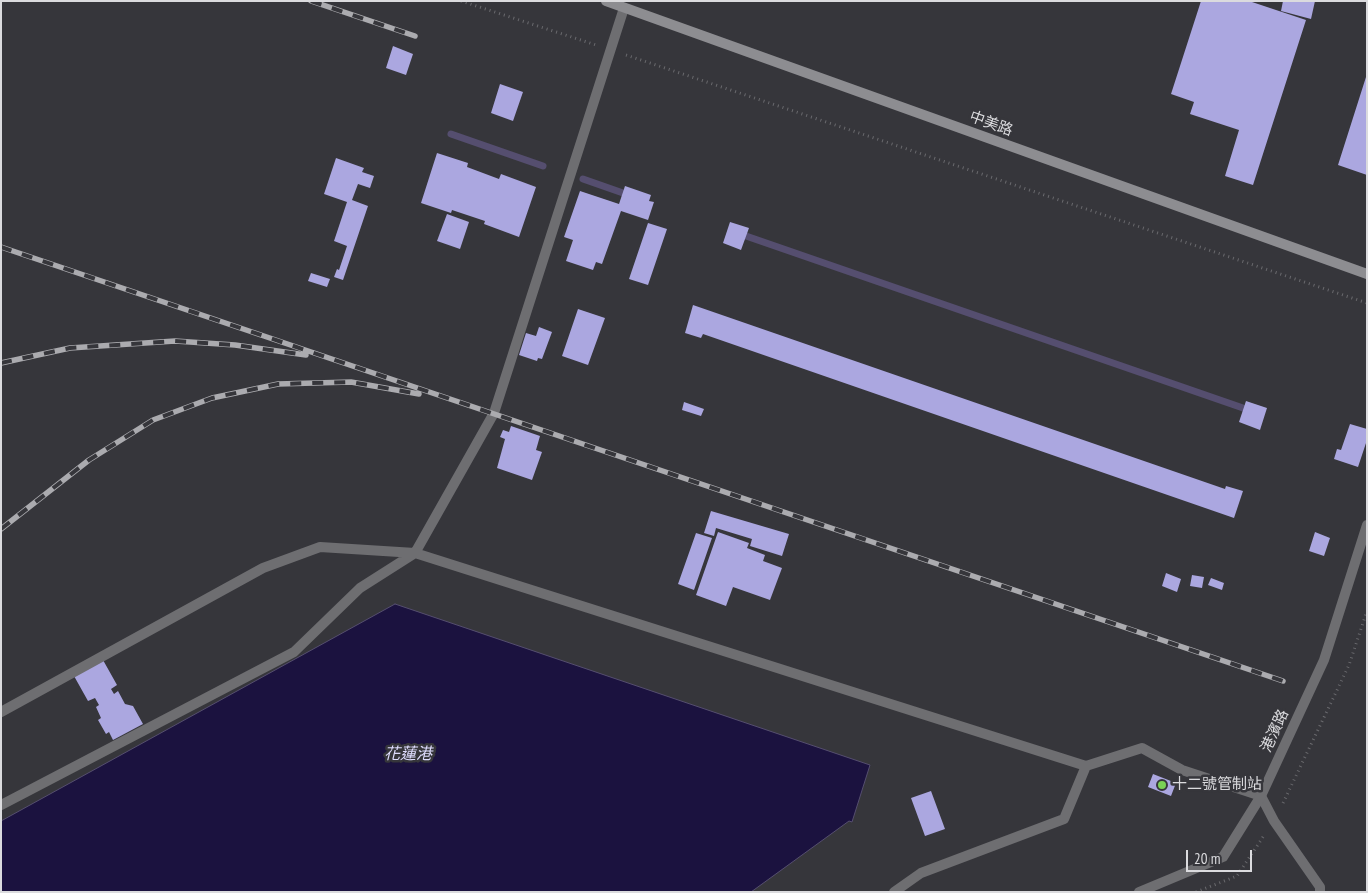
<!DOCTYPE html>
<html>
<head>
<meta charset="utf-8">
<style>
	body { margin:0 }
	#map { position:relative; width:1368px; height:893px; overflow:hidden; background:#36363b; font-family:"PT Sans Narrow",sans-serif }
	canvas { display:block }
	.frame { position:absolute; inset:0; border:2px solid #dbdbde; pointer-events:none }
	.scale { position:absolute; left:1186px; top:850px; width:66px; height:22px; box-sizing:border-box; border:2px solid #dbdbde; border-top:0; padding-left:6px; font-size:15px; line-height:18px; white-space:nowrap; color:#dbdbde; -webkit-text-stroke:4px #36363b; paint-order:stroke }
</style>
</head>
<body>
<div id="map">
<canvas width="1368" height="893"></canvas>
<div class="frame"></div>
<div class="scale">20 m</div>
</div>
<script>
const context = document.querySelector('canvas').getContext('2d');
context.lineJoin = 'round';
function fillPath(path, color) { context.fillStyle = color; context.fill(path, 'evenodd'); }
const shape = rows => new Path2D(rows.map(r => 'M' + r).join(''));
function strokePath(path, color, width, dash) { context.strokeStyle = color; context.lineWidth = width; context.lineCap = dash ? 'butt' : 'round'; context.setLineDash(dash || []); context.stroke(path); }
function write(font, color, halo, rows, align = 'center') {
  context.font = font + ' "PT Sans Narrow","Noto Sans TC",sans-serif'; context.lineWidth = 5; context.setLineDash([]); context.textBaseline = 'middle'; context.strokeStyle = halo; context.fillStyle = color; for (const [text, x, y, turn = 0] of rows) {
    context.save(); context.translate(x, y); context.rotate((+turn || 0) * Math.PI / 180); context.textAlign = isNaN(turn) ? turn : align; if (halo) context.strokeText(text, 0, 0); context.fillText(text, 0, 0); context.restore();
  }
}
const water = shape([
	[395,604,870,765,852,822,849,821,751,892,1,892,1,821,395,604]
]);
const stream = shape([
	[451,134,543,166],
	[583,179,623,193],
	[746,236,1243,408]
]);
const building = shape([
	[1201,1,1249,1,1306,20,1253,185,1225,176,1239,130,1190,114,1194,102,1171,94],
	[1283,1,1315,1,1311,19,1281,11],
	[393,46,413,54,406,75,386,68],
	[1366,77,1367,77,1367,175,1338,165],
	[500,84,523,92,513,121,491,113],
	[437,153,468,163,467,167,499,179,501,174,536,187,519,237,484,224,485,221,452,210,451,213,421,203],
	[336,158,364,168,362,172,374,176,370,188,358,184,352,200,368,206,343,280,334,277,337,269,339,270,347,246,334,241,347,202,324,194],
	[625,186,651,195,649,201,654,202,648,220,621,211,602,264,596,262,593,270,566,261,573,240,564,237,580,191,619,204],
	[447,214,469,222,460,249,437,241],
	[730,222,749,228,741,250,723,243],
	[648,223,667,229,648,285,629,279],
	[311,273,330,279,327,287,308,281],
	[693,305,1225,489,1226,486,1243,491,1234,518,703,334,701,338,685,333],
	[578,309,605,318,588,365,562,356],
	[539,327,552,332,542,359,538,358,537,361,519,355,526,333,536,336],
	[1246,401,1267,408,1260,430,1239,422],
	[684,402,704,409,701,416,682,410],
	[1350,424,1367,429,1367,440,1358,467,1334,459,1337,449,1341,450],
	[511,426,540,436,536,450,542,452,532,480,497,468,505,439,500,437,503,430,509,432],
	[711,511,789,534,782,556,750,546,752,539,716,528,714,536,704,533],
	[718,532,749,543,747,548,765,555,763,561,782,568,770,600,733,587,726,606,696,595],
	[1315,532,1330,538,1324,556,1309,551],
	[696,533,712,538,694,590,678,584],
	[1166,573,1181,579,1177,592,1162,586],
	[1192,575,1204,577,1202,588,1190,586],
	[1211,578,1224,583,1222,590,1208,585],
	[103,660,117,685,111,689,114,694,118,691,125,704,133,706,143,724,113,740,109,732,106,734,98,720,101,718,96,707,99,705,95,698,88,701,74,676],
	[1153,774,1176,783,1171,796,1148,787],
	[931,791,945,829,925,836,911,798]
]);
const path = shape([
	[461,1,596,45],
	[626,55,1367,303],
	[1283,803,1349,665,1367,611],
	[1196,892,1237,876,1265,834]
]);
const service = shape([
	[1,712,263,568,320,547,415,553,1086,766,1064,819,921,873,894,892],
	[1086,766,1142,748,1182,770,1261,796,1274,821,1320,887,1320,892],
	[1,805,294,652,360,588,415,553,494,413,624,8]
]);
const minor = shape([
	[1139,892,1223,857,1261,796,1324,660,1367,525]
]);
const secondary = shape([
	[606,1,1367,274]
]);
const rail = shape([
	[311,1,415,36],
	[1,247,1283,681],
	[1,363,70,348,175,341,235,345,306,355],
	[1,529,89,460,153,420,212,398,278,384,351,382,419,394]
]);
const markers = [
	[1162,785,5,"#7ad156"]
];
const streetNames = [
	["中美路",991,124,20],
	["港濱路",1275,731,-65]
];
const poiNames = [
	["十二號管制站",1172,785]
];
const waterNames = [
	["花蓮港",408,754]
];
fillPath(water, '#1b123f');
strokePath(water, '#554e6f', 1);
strokePath(stream, '#554e6f', 7);
fillPath(building, '#aba7e0');
strokePath(path, '#6a6a6e', 3, [1, 4]);
strokePath(service, '#6e6e71', 10);
strokePath(minor, '#6e6e71', 10);
strokePath(secondary, '#8d8d91', 10);
strokePath(rail, '#ababaf', 5.5);
strokePath(rail, '#36363b', 4, [11]);
for (const [x, y, r, color] of markers) { const dot = new Path2D(); dot.arc(x, y, r, 0, 2 * Math.PI); context.fillStyle = color; context.fill(dot); strokePath(dot, '#36363b', 2); }
write('15px', '#dbdbde', '#36363b', streetNames);
write('15px', '#dbdbde', '#36363b', poiNames, 'left');
write('italic 16px', '#dedcfd', '#36363b', waterNames);
</script>
</body>
</html>
